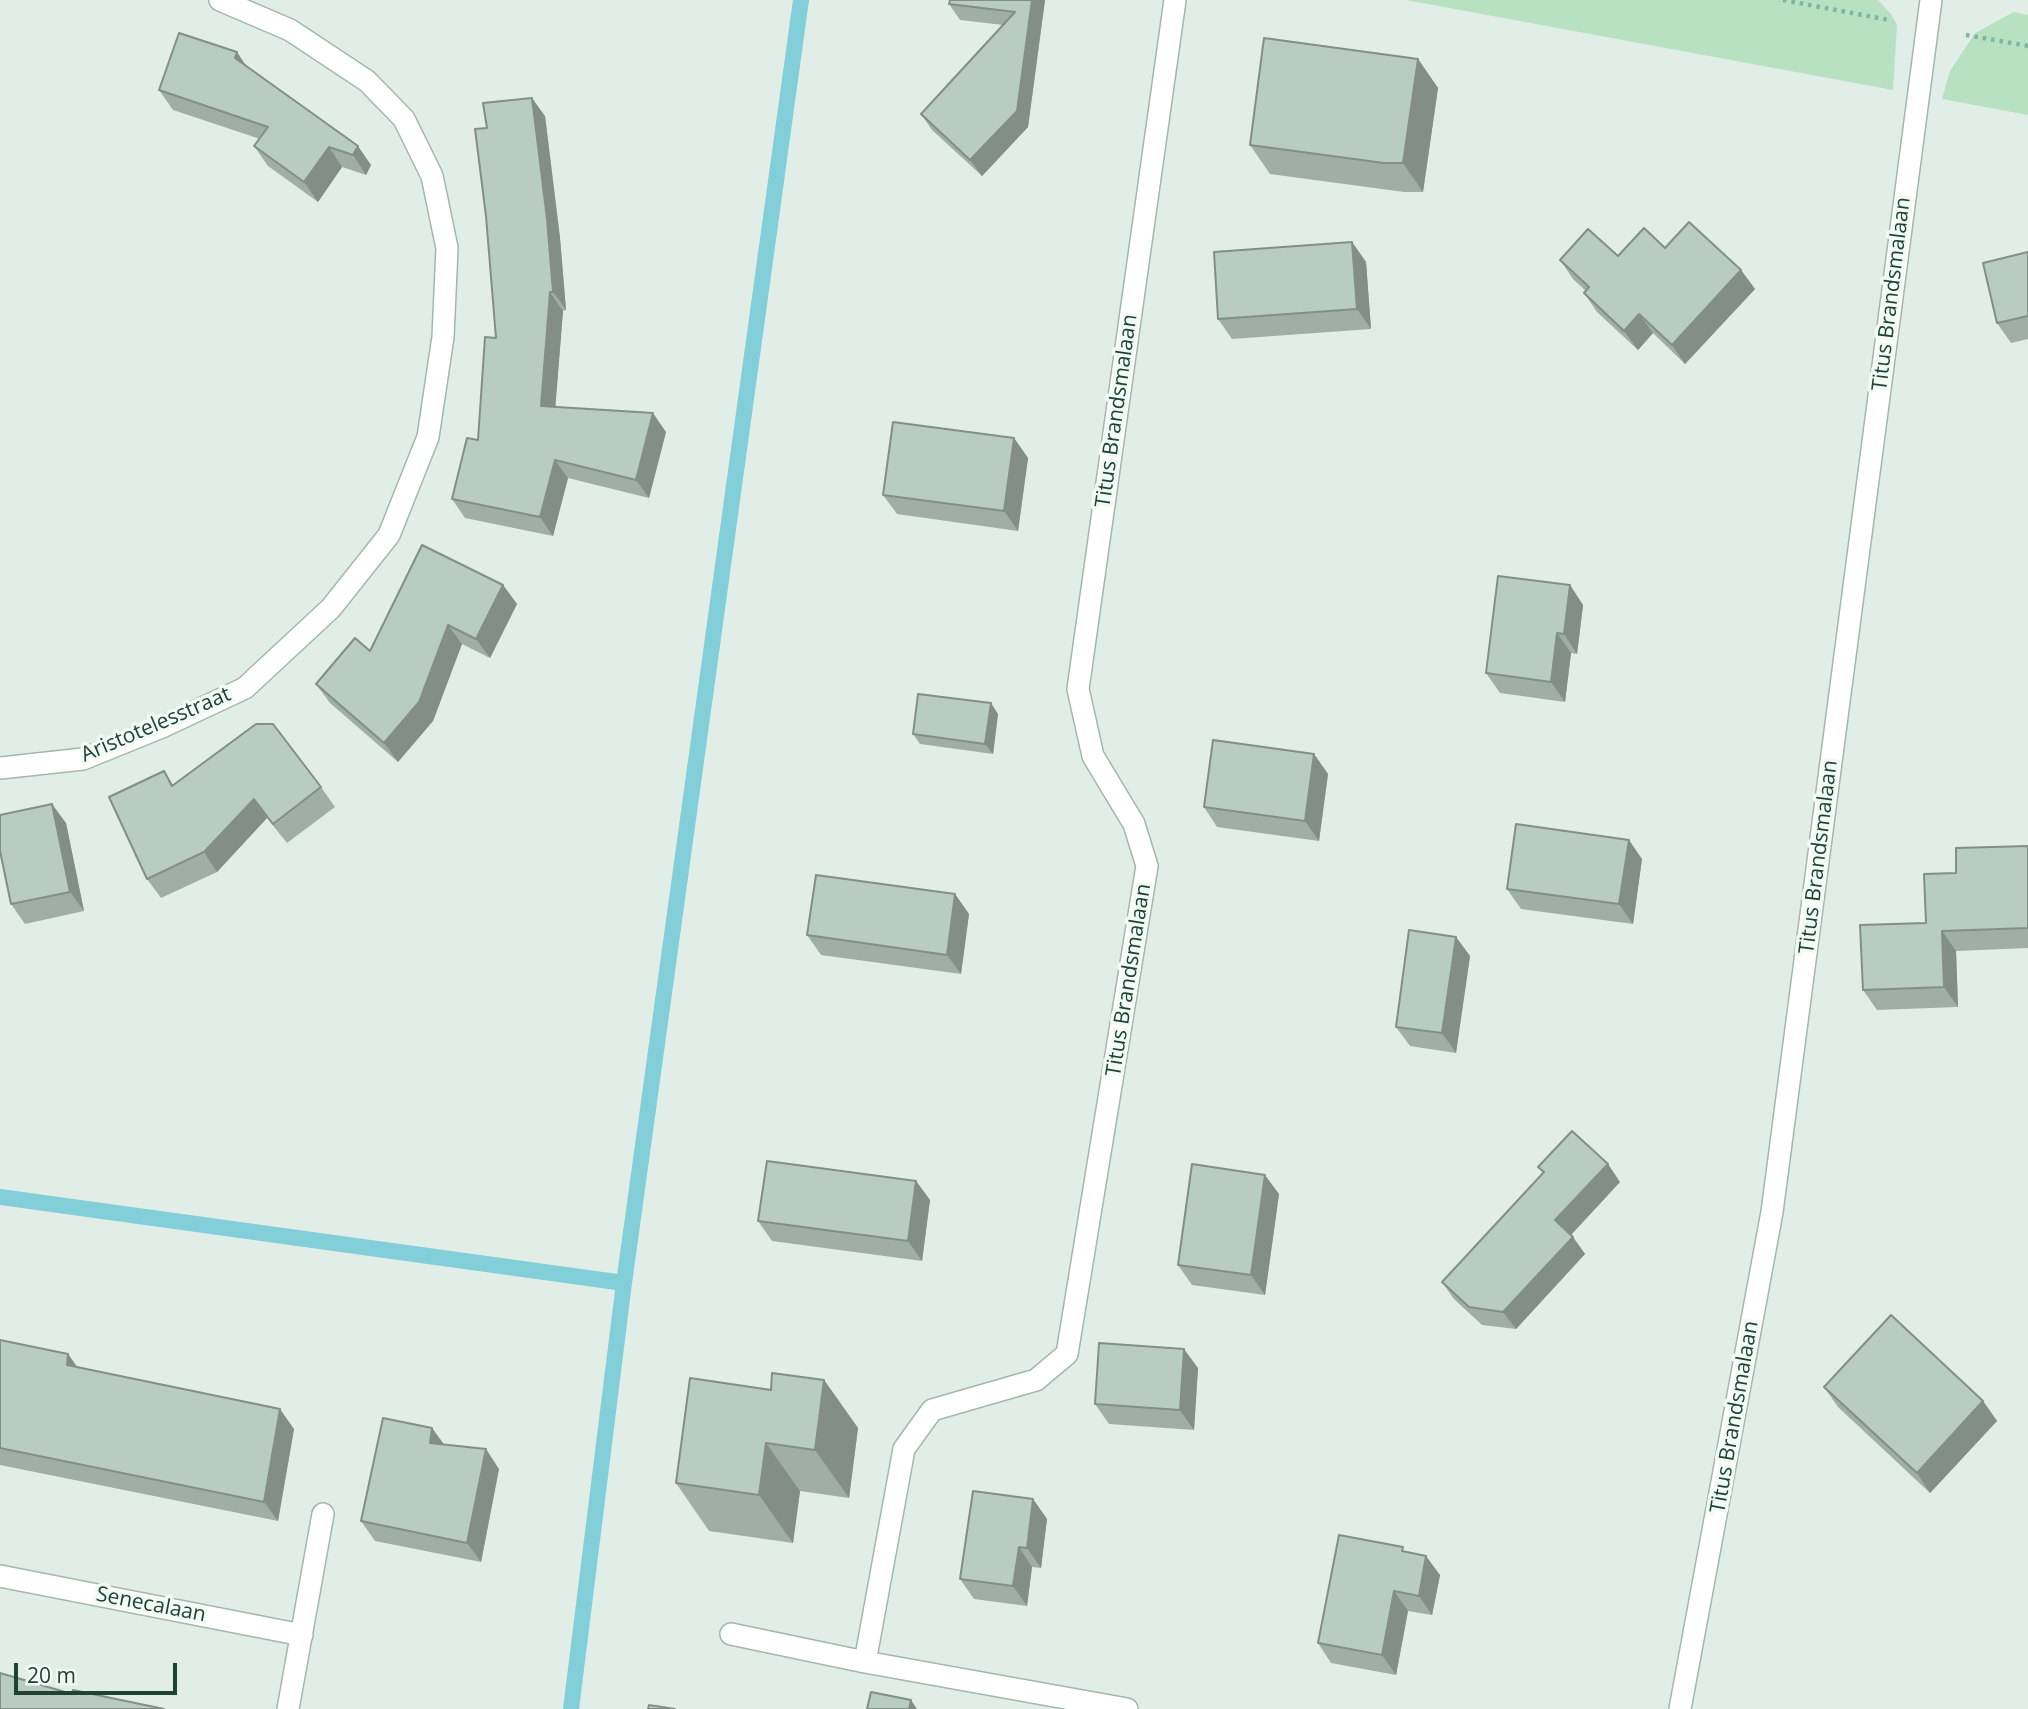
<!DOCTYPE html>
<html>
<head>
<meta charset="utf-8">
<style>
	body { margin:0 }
	#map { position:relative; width:2028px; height:1709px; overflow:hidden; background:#e1eee8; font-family:"Open Sans",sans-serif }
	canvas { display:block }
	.scale { position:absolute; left:14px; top:1663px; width:163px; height:32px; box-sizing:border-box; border:4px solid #1f4136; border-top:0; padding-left:9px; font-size:21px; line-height:24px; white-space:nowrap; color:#1f4136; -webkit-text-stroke:5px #f2faf6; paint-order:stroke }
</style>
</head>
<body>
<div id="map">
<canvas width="2028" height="1709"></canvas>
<div class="scale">20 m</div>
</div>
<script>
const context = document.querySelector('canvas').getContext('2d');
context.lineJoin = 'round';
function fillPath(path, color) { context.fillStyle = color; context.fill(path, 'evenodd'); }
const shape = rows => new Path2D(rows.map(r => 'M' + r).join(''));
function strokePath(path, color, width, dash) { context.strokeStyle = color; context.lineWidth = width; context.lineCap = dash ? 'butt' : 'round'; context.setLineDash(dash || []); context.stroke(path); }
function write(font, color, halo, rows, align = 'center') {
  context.font = font + ' "Open Sans",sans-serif'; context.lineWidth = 7; context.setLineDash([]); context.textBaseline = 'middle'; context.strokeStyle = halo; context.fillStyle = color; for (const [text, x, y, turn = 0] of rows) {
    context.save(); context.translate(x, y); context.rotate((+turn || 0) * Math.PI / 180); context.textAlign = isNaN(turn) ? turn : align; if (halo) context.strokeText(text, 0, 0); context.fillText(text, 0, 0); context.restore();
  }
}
const green = shape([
	[1406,0,1878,0,1891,14,1897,25,1893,90],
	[2014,12,2028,15,2028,115,1942,99,1950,71,1975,33]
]);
const stream = shape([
	[0,1197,624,1283],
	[571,1709,624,1283,801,0]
]);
const path = shape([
	[1783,0,1889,20],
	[1966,35,2028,46]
]);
const minor = shape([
	[0,768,83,759,162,727,245,688,331,608,389,535,428,437,443,337,447,248,432,176,404,119,367,81,290,30,220,0],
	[0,1576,302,1635],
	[731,1634,865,1662,1127,1709],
	[865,1662,904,1449,932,1410,1036,1380,1067,1354,1147,866,1134,824,1093,756,1078,689,1175,0],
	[288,1709,323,1514],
	[1680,1709,1772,1212,1931,0]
]);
const wall = shape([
	[1045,0,1028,127,982,176,932,130,921,114,1003,25,960,20,949,4],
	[237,52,246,66,371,165,366,175,342,167,318,202,268,166,254,146,260,139,173,110,159,90],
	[1418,59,1438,88,1423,192,1404,192,1270,174,1250,145],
	[545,116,560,238,566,310,563,311,555,407,666,432,649,498,568,478,553,536,465,518,452,499,478,440,496,338],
	[1352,242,1366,262,1371,329,1232,339,1218,319],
	[1665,248,1741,270,1755,289,1685,364,1653,333,1638,350,1597,312,1584,293,1586,291,1573,279,1560,260,1618,256],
	[2028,252,2028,339,2011,343,1997,323],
	[1014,438,1028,458,1018,531,897,514,883,495],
	[503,585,517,604,490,658,462,644,433,721,398,762,330,703,316,684,370,651],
	[1570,585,1583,605,1577,654,1571,653,1565,702,1500,693,1486,673],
	[998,714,993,754,920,744,913,734],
	[1314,754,1328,774,1319,841,1217,827,1204,807],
	[164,771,173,785,321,787,335,807,287,843,267,818,217,872,161,898,147,879],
	[66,823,84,911,25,924,11,904],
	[2028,846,2028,948,1956,951,1958,1007,1877,1010,1863,990,1926,923,1956,873],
	[1642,859,1633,924,1521,909,1507,889],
	[955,894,969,914,961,974,821,955,807,935],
	[1456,937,1470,956,1456,1053,1410,1046,1396,1027],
	[1538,1167,1620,1182,1571,1235,1585,1254,1516,1329,1482,1325,1454,1299,1442,1282,1543,1173],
	[916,1181,930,1200,922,1261,772,1241,758,1221],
	[1279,1194,1265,1295,1192,1285,1178,1265],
	[0,1340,68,1354,77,1367,294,1429,278,1521,0,1465],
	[1198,1368,1194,1430,1109,1424,1095,1404],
	[824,1380,858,1428,849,1498,800,1491,793,1543,709,1531,676,1483],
	[1824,1387,1983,1401,1997,1421,1930,1493,1838,1407],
	[432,1428,444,1444,499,1469,481,1562,375,1541,361,1521],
	[1033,1499,1047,1519,1041,1568,1032,1567,1027,1606,974,1599,960,1579],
	[1406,1552,1440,1575,1432,1615,1408,1611,1396,1675,1331,1663,1318,1643]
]);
const shadedWall = shape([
	[1032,0,1045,0,1028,127,982,176,970,160],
	[237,52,250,72,235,58],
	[1418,59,1438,88,1423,192,1403,163],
	[532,98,545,116,560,238,566,310,553,292],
	[358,146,371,165,366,175,353,155],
	[329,147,342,167,318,202,304,182],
	[1352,242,1366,262,1371,329,1357,309],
	[1741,270,1755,289,1685,364,1672,345],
	[550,292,563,311,554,424,541,406],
	[1639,314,1653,333,1638,350,1624,331],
	[653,413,666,432,649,498,636,480],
	[1014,438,1028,458,1018,531,1004,511],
	[555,460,568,478,553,536,540,517],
	[503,585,517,604,490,658,476,639],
	[1570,585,1583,605,1577,654,1564,634],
	[448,625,462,644,433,721,398,762,384,743],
	[1557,633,1571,653,1565,702,1551,682],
	[991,703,998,714,993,754,985,744],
	[1314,754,1328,774,1319,841,1305,821],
	[254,799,267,818,217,872,204,852],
	[52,804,66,823,84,911,70,892],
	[1629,840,1642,859,1633,924,1619,904],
	[955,894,969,914,961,974,947,955],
	[1942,931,1956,951,1958,1007,1944,987],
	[1456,937,1470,956,1456,1053,1442,1033],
	[1608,1164,1620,1182,1568,1238,1555,1220],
	[1265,1175,1279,1194,1265,1295,1251,1275],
	[916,1181,930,1200,922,1261,908,1241],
	[1573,1237,1585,1254,1516,1329,1503,1312],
	[1184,1349,1198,1368,1194,1430,1180,1410],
	[68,1354,82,1374,67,1365],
	[824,1380,858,1428,849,1498,815,1450],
	[1983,1401,1997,1421,1930,1493,1917,1473],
	[280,1409,294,1429,278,1521,264,1502],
	[432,1428,446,1448,430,1443],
	[766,1443,800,1491,793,1543,759,1495],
	[486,1449,499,1469,481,1562,467,1543],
	[1033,1499,1047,1519,1041,1568,1027,1548],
	[1019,1547,1032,1567,1027,1606,1013,1586],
	[1426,1556,1440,1575,1432,1615,1419,1596],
	[1394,1591,1408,1611,1396,1675,1382,1655],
	[911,1700,917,1709,909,1709]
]);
const building = shape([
	[950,0,1032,0,1017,111,970,160,921,114,1015,12,949,4,950,0],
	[179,33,237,52,235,58,358,146,353,155,329,147,304,182,254,146,268,127,159,90,179,33],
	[1264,38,1418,59,1403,163,1384,163,1250,145,1264,38],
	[532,98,547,219,553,292,550,292,541,406,653,413,636,480,555,460,540,517,452,499,467,438,478,440,485,337,496,338,486,216,475,129,487,128,483,103,532,98],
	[1689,222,1741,270,1672,345,1639,314,1624,331,1584,293,1589,287,1560,260,1588,229,1618,256,1644,228,1665,248,1689,222],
	[1352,242,1357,309,1218,319,1214,252,1352,242],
	[2028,252,2028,316,1997,323,1983,263,2028,252],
	[893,422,1014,438,1004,511,883,495,893,422],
	[422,545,503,585,476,639,448,625,419,702,384,743,316,684,355,638,370,651,422,545],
	[1498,576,1570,585,1564,634,1557,633,1551,682,1486,673,1498,576],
	[918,694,991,703,985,744,913,734,918,694],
	[256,724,273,724,321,787,273,824,254,799,204,852,147,879,109,797,164,771,172,786,256,724],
	[1213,740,1314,754,1305,821,1204,807,1213,740],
	[52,804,70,892,11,904,0,851,0,815,52,804],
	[1516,824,1629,840,1619,904,1507,889,1516,824],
	[2028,846,2028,928,1942,931,1944,987,1863,990,1860,925,1926,923,1924,874,1956,873,1956,848,2028,846],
	[816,875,955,894,947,955,807,935,816,875],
	[1409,930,1456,937,1442,1033,1396,1027,1409,930],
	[1572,1131,1608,1164,1555,1220,1573,1237,1503,1312,1469,1307,1442,1282,1544,1172,1538,1167,1572,1131],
	[767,1161,916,1181,908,1241,758,1221,767,1161],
	[1192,1164,1265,1175,1251,1275,1178,1265,1192,1164],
	[1891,1315,1983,1401,1917,1473,1824,1387,1891,1315],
	[0,1340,68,1354,67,1365,280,1409,264,1502,0,1448,0,1340],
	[1099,1343,1184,1349,1180,1410,1095,1404,1099,1343],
	[772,1373,824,1380,815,1450,766,1443,759,1495,676,1483,690,1378,771,1390,772,1373],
	[383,1418,432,1428,430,1443,486,1449,467,1543,361,1521,383,1418],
	[973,1491,1033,1499,1027,1548,1019,1547,1013,1586,960,1579,973,1491],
	[1339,1535,1403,1547,1402,1551,1426,1556,1419,1596,1394,1591,1382,1655,1318,1643,1339,1535],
	[0,1673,72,1694,73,1690,164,1709,0,1709,0,1673],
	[871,1692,911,1700,909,1709,867,1709,871,1692],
	[649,1705,675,1709,648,1709,649,1705]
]);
const streetNames = [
	["Titus Brandsmalaan",1892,294,-83],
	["Titus Brandsmalaan",1117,411,-82],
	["Aristotelesstraat",156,725,-23],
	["Titus Brandsmalaan",1819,857,-83],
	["Titus Brandsmalaan",1129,980,-81],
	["Titus Brandsmalaan",1735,1417,-80],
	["Senecalaan",151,1605,11]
];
fillPath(green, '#b8e1c1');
strokePath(stream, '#83cfd9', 16);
strokePath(minor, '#a3b7af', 24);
strokePath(path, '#7eb5a2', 4.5, [3.5, 5]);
strokePath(minor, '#fff', 21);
fillPath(wall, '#9fafa8');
fillPath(shadedWall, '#828f88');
fillPath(building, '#b9ccc3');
strokePath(building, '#828f88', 2);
write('21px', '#1f4136', '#f2faf6', streetNames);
</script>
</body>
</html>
